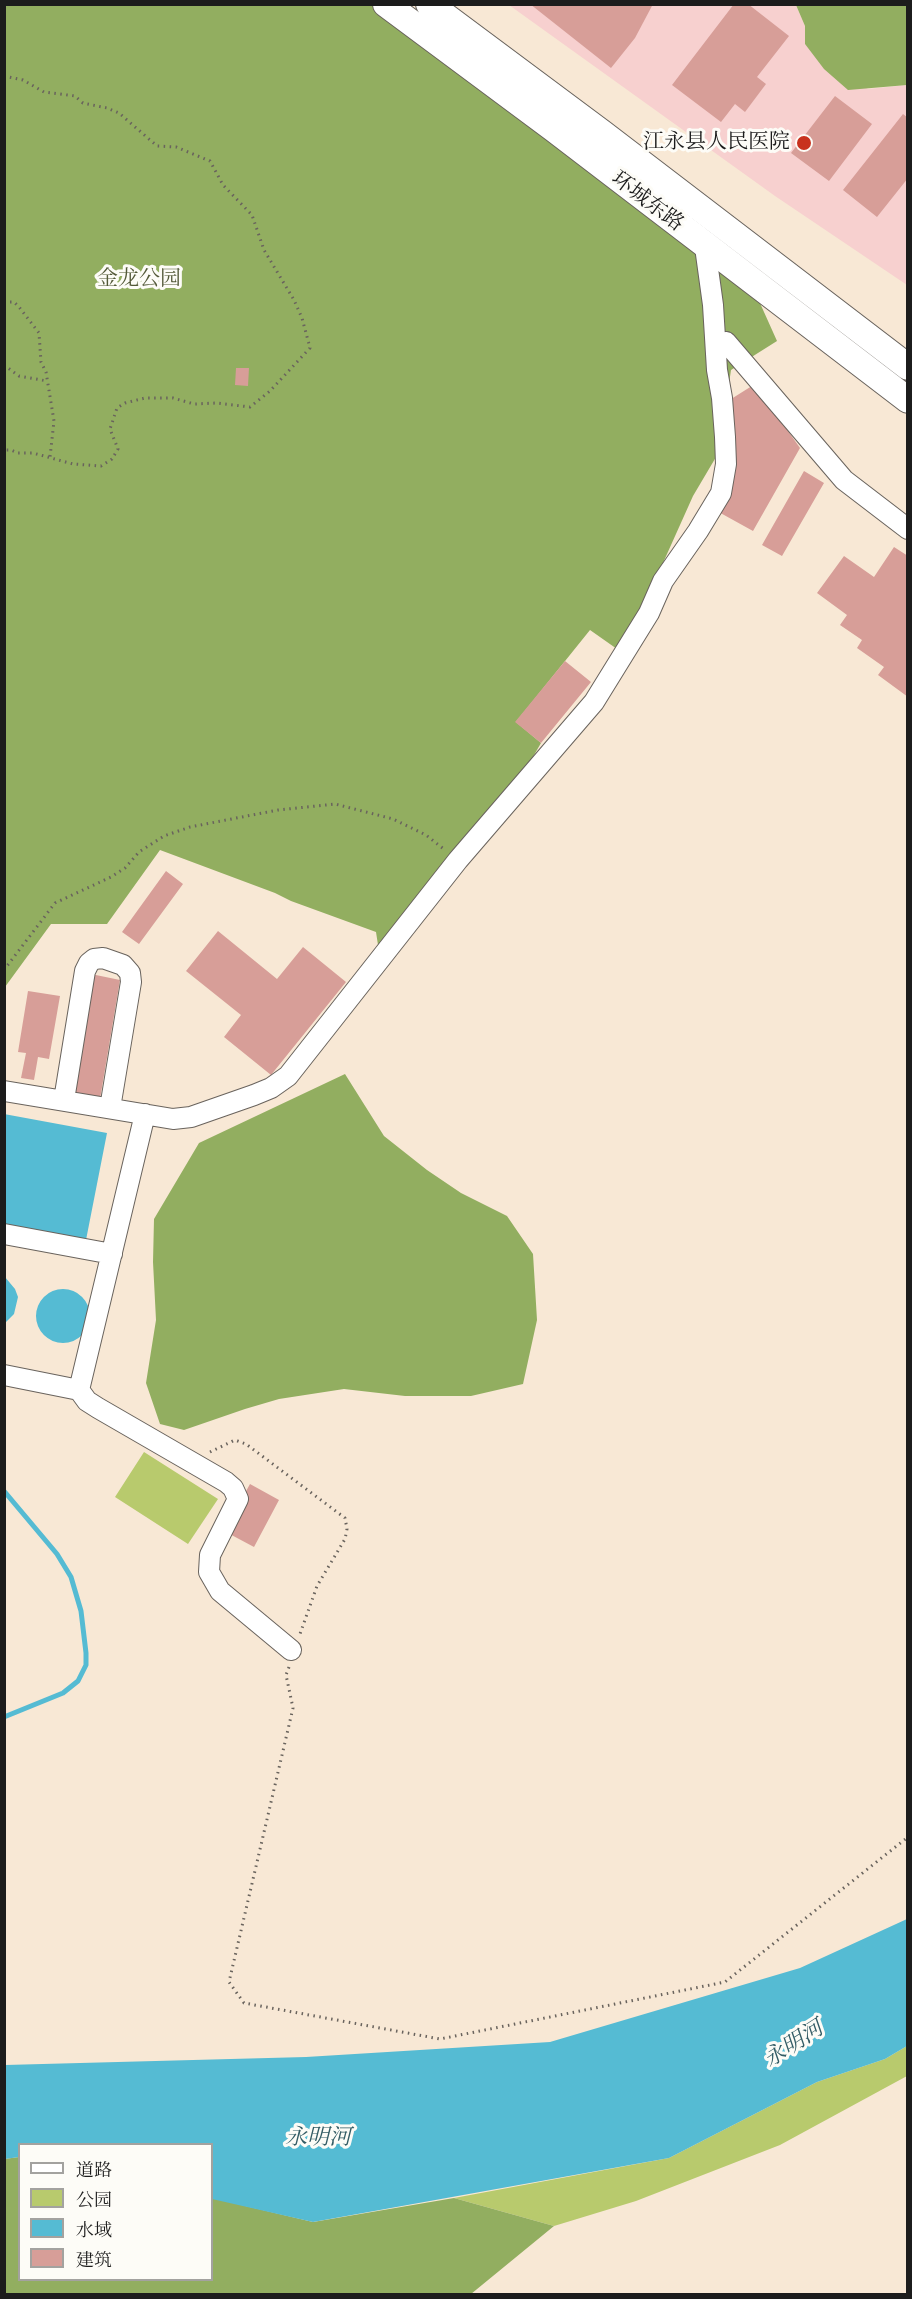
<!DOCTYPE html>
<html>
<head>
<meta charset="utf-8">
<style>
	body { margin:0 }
	#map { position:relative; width:912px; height:2299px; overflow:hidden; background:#f8e8d5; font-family:Alegreya,"Noto Serif SC",serif }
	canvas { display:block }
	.frame { position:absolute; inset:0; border:6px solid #1c1c1c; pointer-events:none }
	.legend { position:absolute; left:18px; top:2143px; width:195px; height:138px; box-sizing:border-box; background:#fdfcf7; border:2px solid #a3a29f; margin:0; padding:8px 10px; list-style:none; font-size:18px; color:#1c1c1c }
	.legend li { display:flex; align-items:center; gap:12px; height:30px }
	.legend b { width:30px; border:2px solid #a3a29f }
</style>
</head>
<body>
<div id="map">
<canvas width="912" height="2299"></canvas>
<div class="frame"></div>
<ul class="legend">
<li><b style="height:8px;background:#fff"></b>道路</li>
<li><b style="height:16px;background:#b8ca6d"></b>公园</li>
<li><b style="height:16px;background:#55bbd3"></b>水域</li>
<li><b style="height:16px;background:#d79e98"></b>建筑</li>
</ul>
</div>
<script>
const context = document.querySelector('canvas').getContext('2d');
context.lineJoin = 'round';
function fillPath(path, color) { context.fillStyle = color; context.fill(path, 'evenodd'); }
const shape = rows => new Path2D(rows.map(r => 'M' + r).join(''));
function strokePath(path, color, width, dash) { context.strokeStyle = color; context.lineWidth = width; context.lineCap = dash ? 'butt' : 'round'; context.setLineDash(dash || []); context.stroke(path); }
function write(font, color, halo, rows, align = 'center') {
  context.font = font + ' Alegreya,"Noto Serif SC",serif'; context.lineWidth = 6; context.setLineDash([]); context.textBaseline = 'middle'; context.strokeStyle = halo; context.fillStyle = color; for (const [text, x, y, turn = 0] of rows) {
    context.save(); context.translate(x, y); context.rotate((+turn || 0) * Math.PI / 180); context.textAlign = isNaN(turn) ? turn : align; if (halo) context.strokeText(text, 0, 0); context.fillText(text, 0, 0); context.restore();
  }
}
const built = shape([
	[509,5,796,5,805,26,805,44,868,89,907,85,907,285,775,196]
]);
const green = shape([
	[144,1452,218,1499,188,1544,115,1497],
	[907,2046,907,2076,780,2145,636,2201,554,2226,454,2198,669,2158,817,2082,885,2059]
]);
const forest = shape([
	[5,5,394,5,720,214,777,341,731,370,719,452,693,496,641,612,617,649,590,630,516,722,541,743,504,807,382,971,376,932,291,901,275,893,160,850,107,924,51,924,5,987],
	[796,5,907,5,907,85,848,90,824,69,805,44,805,26],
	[345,1074,384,1136,427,1170,461,1193,507,1216,533,1254,537,1320,523,1384,471,1396,405,1396,344,1389,279,1399,245,1409,184,1430,160,1424,146,1383,156,1320,153,1262,154,1219,199,1143],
	[19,2157,20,2280,212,2280,212,2198,313,2222,454,2198,554,2226,471,2294,5,2294,4,2159]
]);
const water = shape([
	[4,1114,107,1133,86,1240,5,1225],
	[5,1277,15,1289,18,1297,14,1314,5,1323],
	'36 1316a27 27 0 1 1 54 0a27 27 0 1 1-54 0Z',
	[907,1919,907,2046,885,2059,817,2082,669,2158,313,2222,212,2199,212,2144,20,2144,19,2157,5,2159,5,2065,306,2057,550,2042,800,1968]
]);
const stream = shape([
	[4,1491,57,1554,71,1577,81,1611,86,1653,86,1665,78,1681,63,1693,4,1717]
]);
const building = shape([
	[530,4,653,4,635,38,611,68],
	[734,4,748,4,789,36,757,77,766,84,745,112,735,104,721,122,672,85],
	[835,96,872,124,829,181,791,153],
	[903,114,908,118,908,178,877,217,843,190],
	[236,368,249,368,248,386,235,385],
	[755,384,800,448,753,531,715,510,728,401],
	[804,471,824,483,782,556,762,545],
	[894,547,908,556,908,697,878,675,884,667,857,648,862,640,840,625,847,615,817,593,844,556,874,577],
	[565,661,591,682,541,743,515,722],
	[166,871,183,884,139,944,122,932],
	[218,931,277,979,303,947,346,982,271,1075,224,1037,241,1015,186,971],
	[91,974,120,980,100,1099,71,1092],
	[28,991,60,996,49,1059,38,1057,34,1080,21,1078,26,1053,18,1052],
	[250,1484,279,1500,254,1547,224,1531]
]);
const path = shape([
	[4,76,23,80,44,92,75,96,83,103,107,108,119,113,157,146,176,147,210,161,223,185,252,215,264,250,294,300,302,318,310,348,270,391,250,407,217,403,194,404,173,398,145,398,125,403,117,408,110,429,118,449,112,459,101,466,73,464,33,453,18,453,11,450,4,450],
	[4,302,14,302,19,307,39,333,41,362,46,372,54,421,50,457],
	[4,365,19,376,47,381],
	[4,970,55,903,111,877,125,868,139,852,164,836,190,827,278,810,335,804,393,819,426,835,445,850],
	[210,1452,235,1440,246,1444,345,1518,347,1529,345,1539,317,1586,300,1634],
	[289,1667,286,1675,293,1708,229,1982,244,2003,440,2039,725,1982,908,1837]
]);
const minor = shape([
	[726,342,844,480,908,529],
	[4,1091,173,1119,191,1117,254,1095,271,1088,288,1076,458,860,594,702,649,613,663,581,698,531,721,493,726,464,725,437,722,398,717,370,713,305,705,247],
	[64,1100,85,971,89,963,94,959,103,958,123,965,130,973,131,982,110,1108],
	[4,1234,112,1254],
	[4,1375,79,1390,145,1114],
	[79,1390,87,1401,98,1408,226,1482,233,1488,238,1499,210,1555,209,1572,220,1591,291,1650]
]);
const major = shape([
	[386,4,554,129,908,400],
	[429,4,602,133,908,367]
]);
const markers = [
	[804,143,8,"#c8321e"]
];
const poiNames = [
	["江永县人民医院",790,143]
];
const streetNames = [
	["环城东路",647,202,37]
];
const parkNames = [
	["金龙公园",139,280]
];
const waterNames = [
	["永明河",794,2045,-33],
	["永明河",318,2139]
];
fillPath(built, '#f7d0cf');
fillPath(green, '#b8ca6d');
fillPath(forest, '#92ae60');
fillPath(water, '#55bbd3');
strokePath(stream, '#55bbd3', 5);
fillPath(building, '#d79e98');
strokePath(minor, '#69635d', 22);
strokePath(major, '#69635d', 28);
strokePath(path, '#69635d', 3, [1.5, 4.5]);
strokePath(minor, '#fff', 20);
strokePath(major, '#fff', 26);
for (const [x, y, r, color] of markers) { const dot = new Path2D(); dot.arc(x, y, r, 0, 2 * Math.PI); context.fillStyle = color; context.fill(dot); strokePath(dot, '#fdfcf7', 2); }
write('21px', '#1c1c1c', '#fdfcf7', poiNames, 'right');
write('21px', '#1c1c1c', '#fdfcf7', streetNames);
write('21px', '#535938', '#fdfcf7', parkNames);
write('italic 22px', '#335c65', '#fdfcf7', waterNames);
</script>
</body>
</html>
